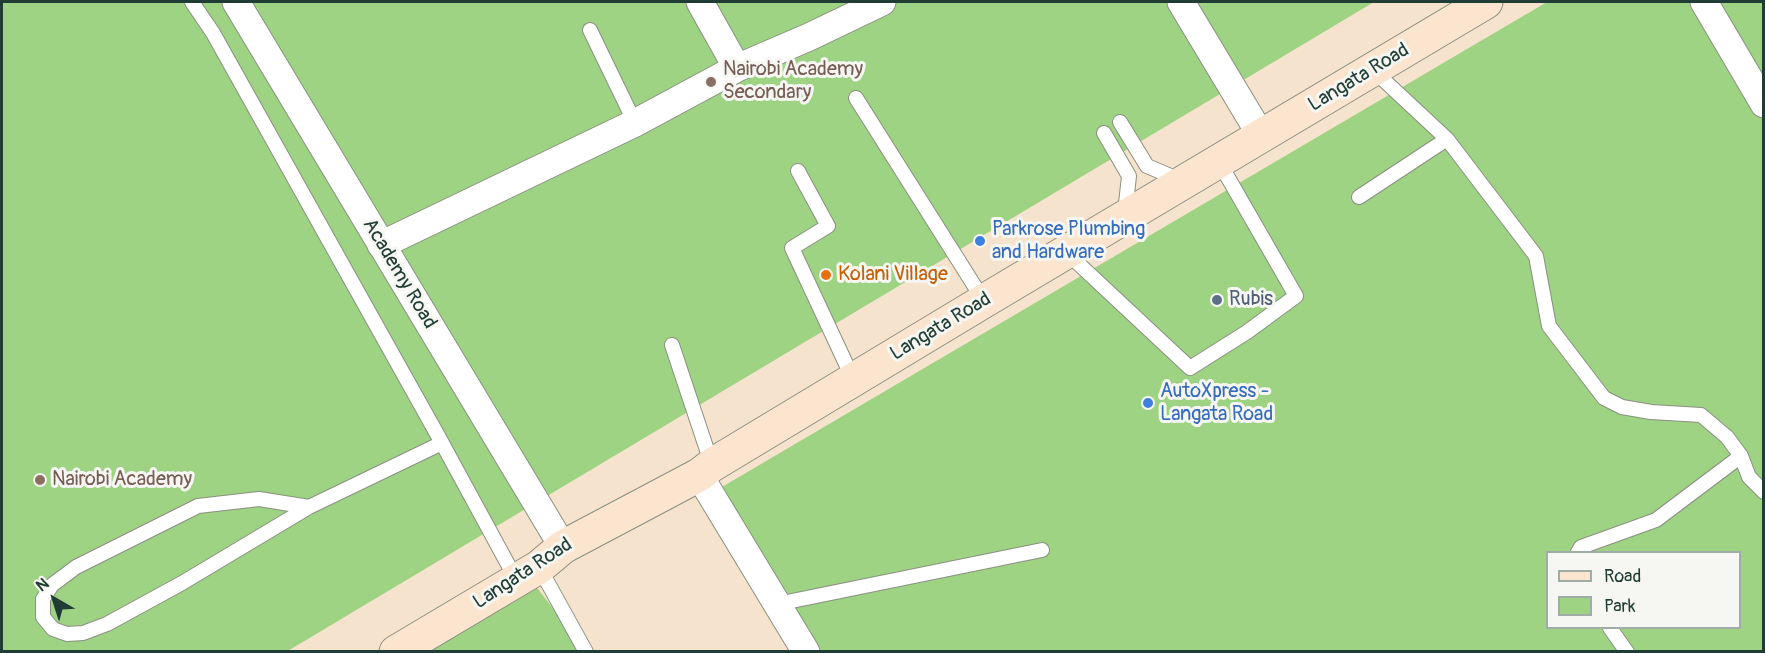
<!DOCTYPE html>
<html>
<head>
<meta charset="utf-8">
<style>
	body { margin:0 }
	#map { position:relative; width:1765px; height:653px; overflow:hidden; background:#f5e3ce; font-family:Pangolin,sans-serif }
	canvas { display:block }
	.frame { position:absolute; inset:0; border:3px solid #1f3d34; pointer-events:none }
	.legend { position:absolute; left:1546px; top:551px; width:195px; height:78px; box-sizing:border-box; background:#f6f6f2; border:2px solid #a0aca6; margin:0; padding:8px 10px; list-style:none; font-size:18px; color:#1f3d34 }
	.legend li { display:flex; align-items:center; gap:12px; height:30px }
	.legend b { width:30px; border:2px solid #a0aca6 }
	.north { position:absolute; left:24px; top:569px; width:60px; height:60px; -webkit-text-stroke:4px #f6f6f2; paint-order:stroke; rotate:321deg; font-size:16px; font-weight:700; line-height:24px; text-align:center; color:#1f3d34 }
	.north::after { content:''; display:block; margin:auto; width:21px; height:27px; background:#1f3d34; clip-path:polygon(50% 0,100% 100%,50% 72%,0 100%) }
</style>
</head>
<body>
<div id="map">
<canvas width="1765" height="653"></canvas>
<div class="frame"></div>
<ul class="legend">
<li><b style="height:8px;background:#fce5cf"></b>Road</li>
<li><b style="height:16px;background:#9ed383"></b>Park</li>
</ul>
<div class="north">N</div>
</div>
<script>
const context = document.querySelector('canvas').getContext('2d');
context.lineJoin = 'round';
function fillPath(path, color) { context.fillStyle = color; context.fill(path, 'evenodd'); }
const shape = rows => new Path2D(rows.map(r => 'M' + r).join(''));
function strokePath(path, color, width, dash) { context.strokeStyle = color; context.lineWidth = width; context.lineCap = dash ? 'butt' : 'round'; context.setLineDash(dash || []); context.stroke(path); }
function write(font, color, halo, rows, align = 'center') {
  context.font = font + ' Pangolin,sans-serif'; context.lineWidth = 6; context.setLineDash([]); context.textBaseline = 'middle'; context.strokeStyle = halo; context.fillStyle = color; for (const [text, x, y, turn = 0] of rows) {
    context.save(); context.translate(x, y); context.rotate((+turn || 0) * Math.PI / 180); context.textAlign = isNaN(turn) ? turn : align; if (halo) context.strokeText(text, 0, 0); context.fillText(text, 0, 0); context.restore();
  }
}
const green = shape([
	[2,2,1374,2,286,652,2,651],
	[1547,2,1763,2,1763,651,806,651,710,494],
	[1548,552,1740,552,1740,628,1548,628],
	[524,571,586,651,397,652]
]);
const lane = shape([
	[192,2,213,33,442,443],
	[590,30,635,123],
	[1373,70,1447,139,1536,256,1549,326,1604,398,1622,407,1651,412,1701,415,1727,437,1741,456,1749,477,1764,492],
	[856,98,984,301],
	[1120,122,1147,166,1180,180],
	[1104,133,1129,176,1125,213],
	[798,171,828,226,792,248,854,381],
	[1359,197,1447,139],
	[1067,253,1190,368,1247,332,1296,296,1219,162],
	[672,345,712,465],
	[309,507,259,499,198,506,76,567,52,585,43,599,43,617,53,629,67,634,83,633,107,624,182,583,309,507,442,443,517,581],
	[1578,552,1581,547,1656,520,1741,456],
	[539,567,586,652],
	[777,604,1042,550],
	[1610,628,1627,652]
]);
const street = shape([
	[236,2,563,547],
	[700,2,737,68],
	[1181,2,1262,137],
	[1704,2,1764,104],
	[381,245,635,123,737,68,809,37,882,2],
	[699,475,806,652]
]);
const secondary = shape([
	[396,652,539,567,563,547,699,475,712,465,984,301,1486,2]
]);
const markers = [
	[711,82,6,"#8d6e63"],
	[980,241,6,"#3f7fe0"],
	[826,275,6,"#e8710a"],
	[1217,300,6,"#5c6f8a"],
	[1148,403,6,"#3f7fe0"],
	[40,480,6,"#8d6e63"]
];
const educationNames = [
	["Nairobi Academy",723,70],
	["Secondary",723,93],
	["Nairobi Academy",52,480]
];
const streetNames = [
	["Langata Road",1359,78,-31],
	["Academy Road",399,274,59],
	["Langata Road",941,327,-31],
	["Langata Road",523,574,-33]
];
const shopNames = [
	["Parkrose Plumbing",992,230],
	["and Hardware",992,253],
	["AutoXpress -",1160,392],
	["Langata Road",1160,415]
];
const foodNames = [
	["Kolani Village",838,275]
];
const serviceNames = [
	["Rubis",1229,300]
];
fillPath(green, '#9ed383');
strokePath(lane, '#8a9081', 16);
strokePath(street, '#8a9081', 29);
strokePath(secondary, '#8a9081', 35);
strokePath(lane, '#fff', 14);
strokePath(street, '#fff', 27);
strokePath(secondary, '#fce5cf', 33);
for (const [x, y, r, color] of markers) { const dot = new Path2D(); dot.arc(x, y, r, 0, 2 * Math.PI); context.fillStyle = color; context.fill(dot); strokePath(dot, '#f6f6f2', 2); }
write('20px', '#785e54', '#f6f6f2', educationNames, 'left');
write('20px', '#1f3d34', '#f6f6f2', streetNames);
write('20px', '#366cbe', '#f6f6f2', shopNames, 'left');
write('20px', '#c56008', '#f6f6f2', foodNames, 'left');
write('20px', '#4e5e75', '#f6f6f2', serviceNames, 'left');
</script>
</body>
</html>
